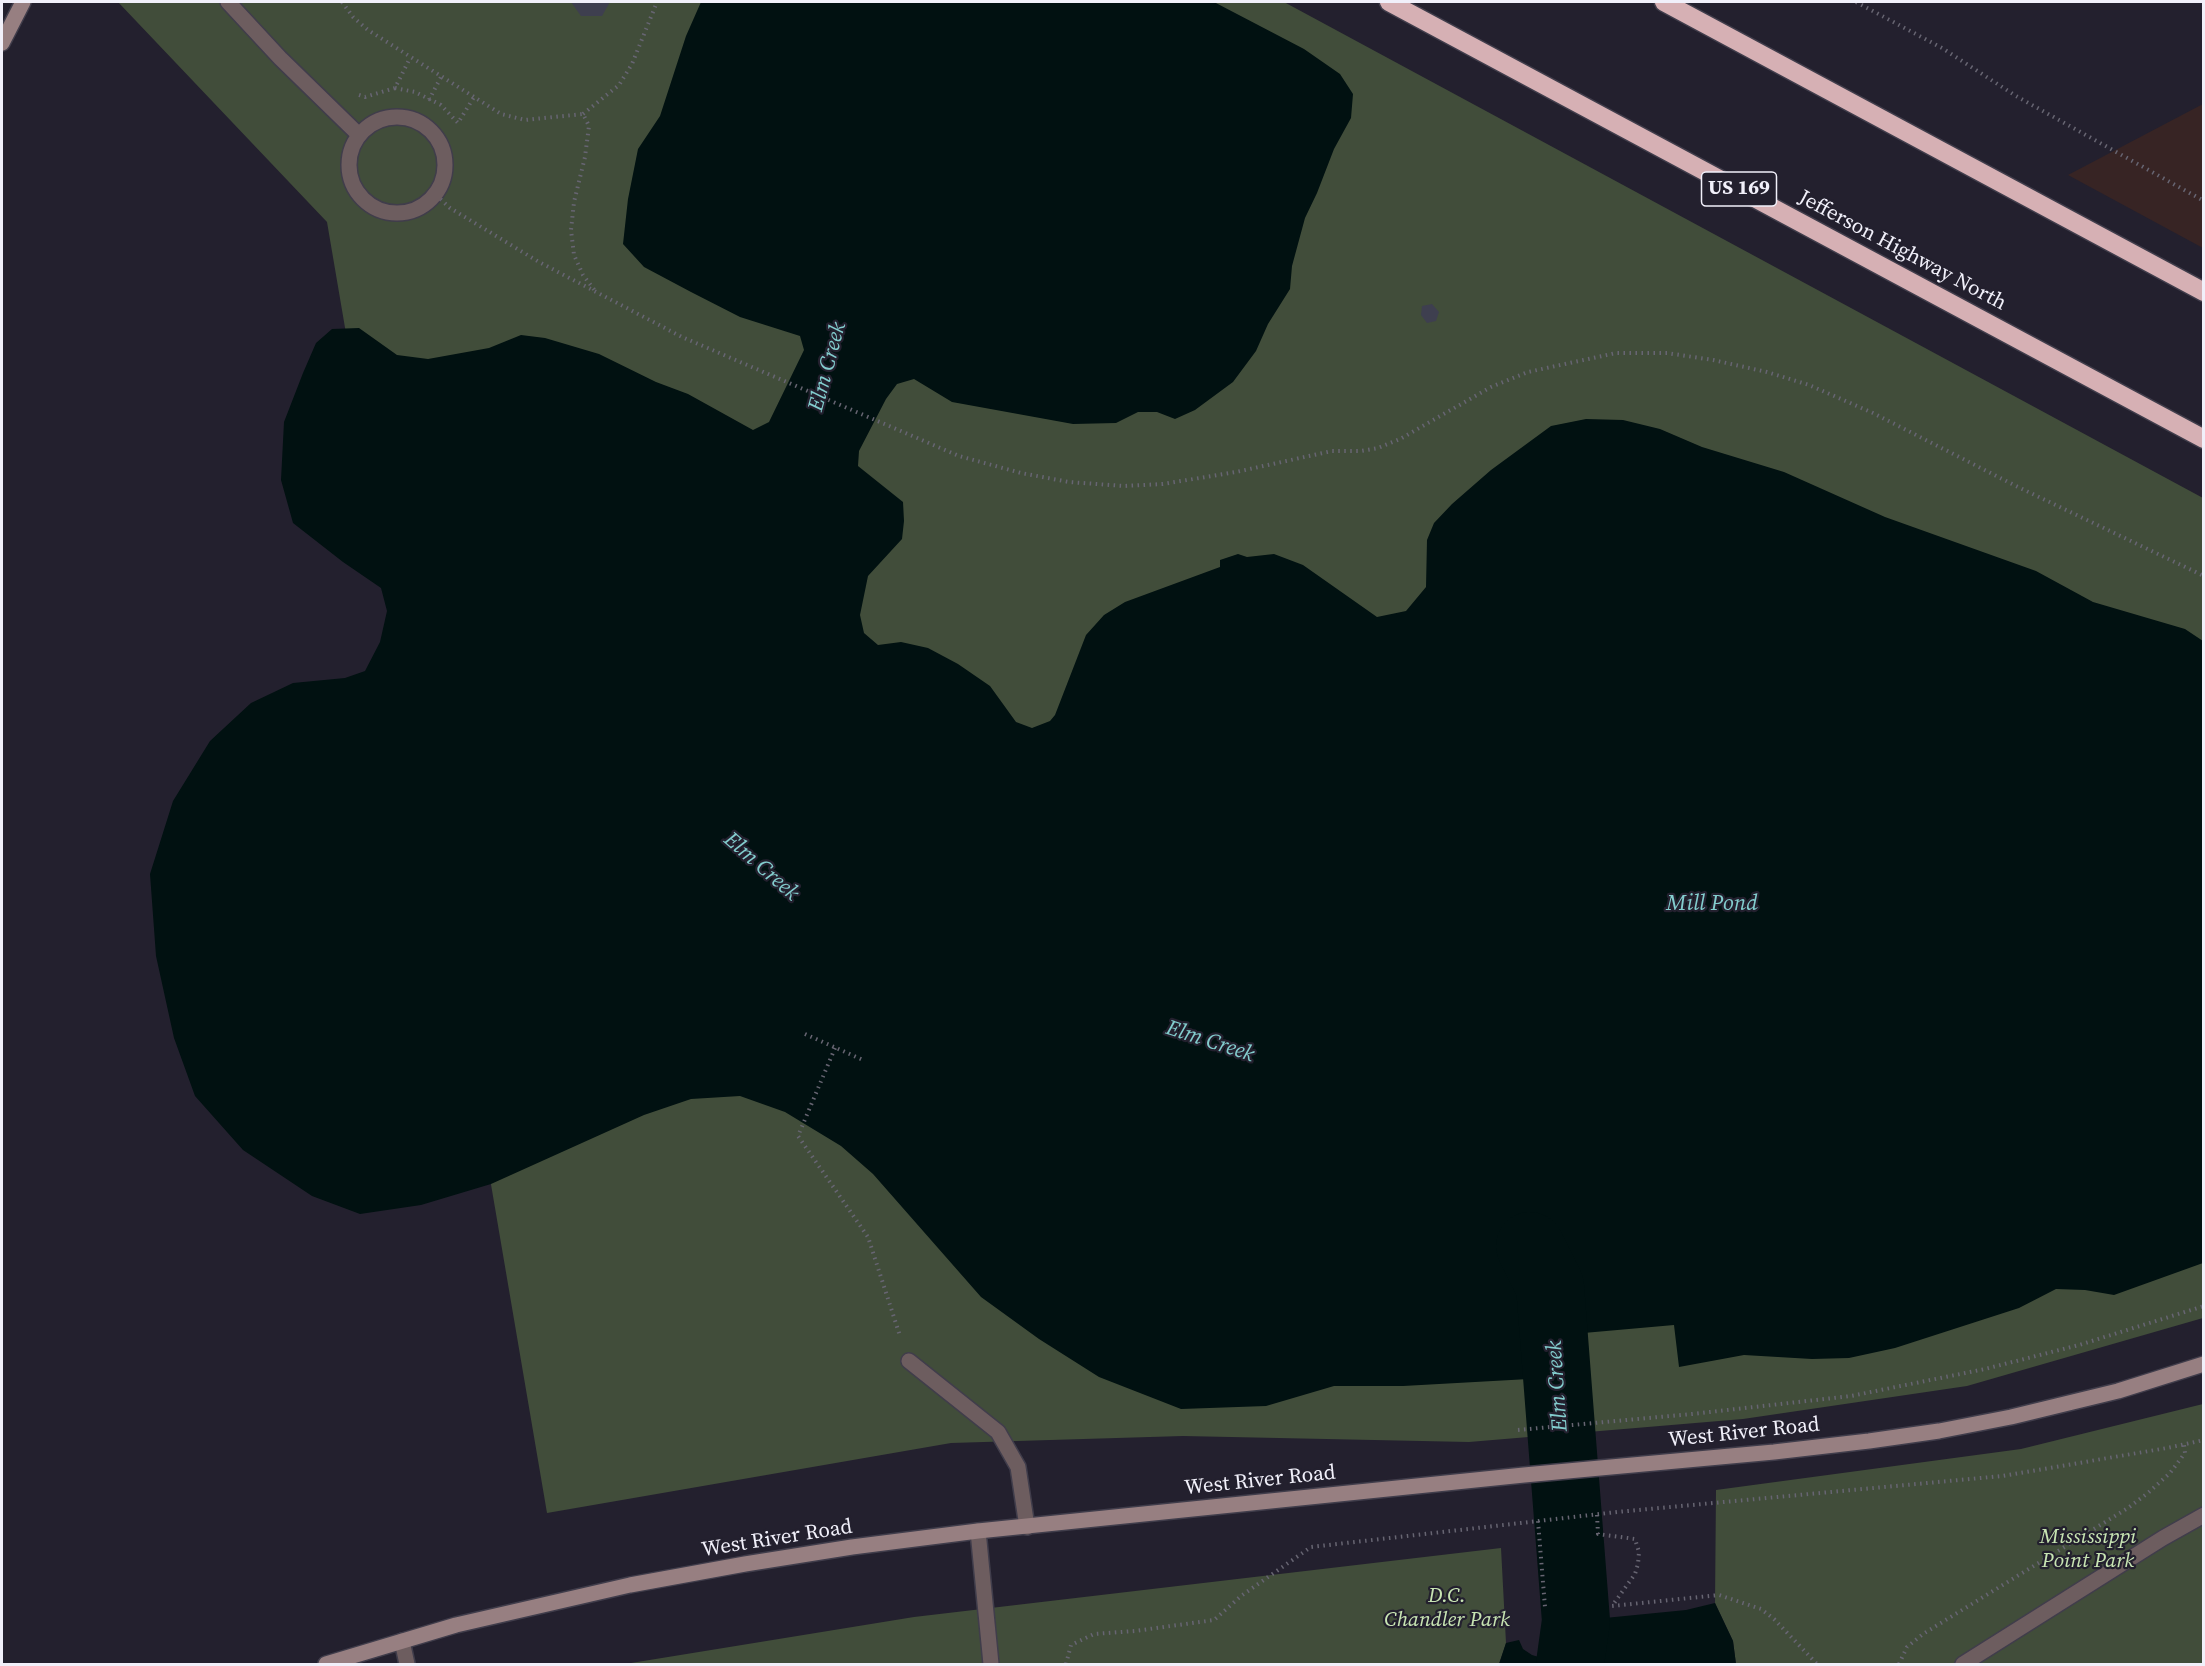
<!DOCTYPE html>
<html>
<head>
<meta charset="utf-8">
<style>
	body { margin:0 }
	#map { position:relative; width:2205px; height:1666px; overflow:hidden; background:#23202e; font-family:"Source Serif 4",serif }
	canvas { display:block }
	.frame { position:absolute; inset:0; border:3px solid #f1f0fa; pointer-events:none }
</style>
</head>
<body>
<div id="map">
<canvas width="2205" height="1666"></canvas>
<div class="frame"></div>
</div>
<script>
const context = document.querySelector('canvas').getContext('2d');
context.lineJoin = 'round';
function fillPath(path, color) { context.fillStyle = color; context.fill(path, 'evenodd'); }
const shape = rows => new Path2D(rows.map(r => 'M' + r).join(''));
function strokePath(path, color, width, dash) { context.strokeStyle = color; context.lineWidth = width; context.lineCap = dash ? 'butt' : 'round'; context.setLineDash(dash || []); context.stroke(path); }
function write(font, color, halo, rows, align = 'center') {
  context.font = font + ' "Source Serif 4",serif'; context.lineWidth = 4.5; context.setLineDash([]); context.textBaseline = 'middle'; context.strokeStyle = halo; context.fillStyle = color; for (const [text, x, y, turn = 0] of rows) {
    context.save(); context.translate(x, y); context.rotate((+turn || 0) * Math.PI / 180); context.textAlign = isNaN(turn) ? turn : align; if (halo) context.strokeText(text, 0, 0); context.fillText(text, 0, 0); context.restore();
  }
}
const commercial = shape([
	[2203,104,2203,248,2068,175]
]);
const green = shape([
	[118,2,1284,2,2203,498,2203,1318,1967,1386,1743,1419,1469,1442,1183,1436,951,1443,547,1513,327,222],
	[2203,1404,2203,1664,1736,1664,1733,1641,1715,1603,1716,1490,2021,1449],
	[1501,1548,1506,1643,1499,1664,625,1664,914,1617]
]);
const water = shape([
	[701,2,1214,2,1304,49,1340,74,1353,94,1351,118,1334,149,1317,193,1305,218,1292,266,1290,289,1268,324,1256,351,1233,382,1195,410,1175,419,1157,412,1138,412,1116,423,1073,424,952,402,914,379,897,384,886,399,859,451,858,466,903,502,904,521,902,539,868,576,860,615,864,633,878,645,901,642,928,648,958,664,990,686,1016,722,1032,728,1050,721,1055,715,1086,635,1104,615,1125,602,1220,567,1220,560,1238,554,1247,557,1274,554,1303,565,1377,617,1406,611,1426,587,1427,540,1434,523,1452,504,1491,470,1551,426,1586,419,1623,420,1660,429,1702,447,1784,472,1885,517,2036,571,2093,602,2185,629,2203,641,2203,1263,2114,1295,2085,1290,2056,1289,2019,1308,1895,1348,1849,1358,1812,1359,1744,1355,1679,1367,1674,1325,1527,1338,1529,1379,1403,1386,1334,1386,1266,1406,1181,1409,1099,1377,1039,1339,981,1297,873,1174,841,1146,785,1112,740,1096,691,1099,644,1115,491,1184,421,1205,360,1214,312,1196,243,1150,195,1096,174,1038,156,956,150,874,173,801,210,741,251,703,293,683,345,678,365,671,380,642,387,611,381,588,343,562,293,523,281,480,284,422,303,373,316,343,332,329,359,328,397,355,428,359,489,348,521,335,545,338,599,354,656,382,688,394,753,430,769,422,804,350,800,336,740,317,691,292,644,267,623,244,628,199,638,149,660,116,686,36],
	[1715,1603,1733,1641,1736,1664,1499,1664,1506,1643,1519,1640,1523,1649,1532,1655,1542,1658,1550,1652,1555,1642,1554,1623,1686,1610]
]);
const river = shape([
	[1530,1246,1550,1286,1576,1621,1570,1664]
]);
const building = shape([
	[571,2,610,2,602,16,581,16],
	[1432,304,1439,312,1436,321,1427,323,1421,315,1422,306]
]);
const path = shape([
	[342,2,353,17,368,30,501,114,525,120,583,114,589,126,585,157,574,202,571,230,574,255,583,275,596,292],
	[1856,2,1942,48,2016,96,2204,201],
	[395,88,415,92,441,105,458,123,474,97],
	[359,95,365,97,395,88,410,58],
	[429,100,441,77],
	[583,114,619,85,632,64,657,2],
	[436,195,450,208,539,262,682,337,959,456,1021,473,1069,482,1124,486,1163,484,1236,472,1332,451,1361,451,1378,448,1400,439,1491,387,1528,372,1616,353,1667,353,1713,360,1767,372,1809,385,1873,413,2016,486,2204,576],
	[805,1034,863,1060],
	[835,1048,798,1136,868,1237,900,1336],
	[1518,1430,1692,1414,1851,1396,1985,1369,2079,1345,2204,1306],
	[1597,1515,1598,1534,1635,1539,1639,1552,1638,1564,1635,1574,1612,1606,1719,1595,1761,1609,1774,1619,1817,1664],
	[1538,1521,1545,1607],
	[1066,1664,1071,1645,1094,1634,1135,1631,1214,1620,1241,1596,1311,1547,1617,1512,2002,1476,2167,1448,2204,1440],
	[1899,1664,1907,1647,1923,1634,2128,1508,2148,1493,2170,1473,2185,1453,2184,1445]
]);
const lane = shape([
	[228,2,280,58,359,135],
	'349 165a48 48 0 1 1 96 0a48 48 0 1 1-96 0Z',
	[909,1361,998,1432,1018,1467,1027,1527],
	[978,1531,991,1664],
	[1963,1664,2163,1538,2204,1515]
]);
const street = shape([
	[402,1641,407,1664]
]);
const secondary = shape([
	[2,43,23,2],
	[326,1664,456,1625,630,1585,745,1564,852,1547,978,1531,1524,1475,1774,1452,1869,1441,1939,1431,2011,1417,2118,1391,2204,1364]
]);
const highway = shape([
	[1389,2,2204,439],
	[1664,2,2204,292]
]);
const shields = [
	[1739,189,75]
];
const shieldNames = [
	["US 169",1739,189]
];
const streetNames = [
	["Jefferson Highway North",1902,251,28],
	["West River Road",1744,1433,-6],
	["West River Road",1260,1481,-6],
	["West River Road",777,1539,-9]
];
const parkNames = [
	["Mississippi",2088,1538],
	["Point Park",2088,1562],
	["D.C.",1447,1597],
	["Chandler Park",1447,1621]
];
const waterNames = [
	["Elm Creek",828,367,-75],
	["Elm Creek",761,867,41],
	["Mill Pond",1712,904],
	["Elm Creek",1210,1042,18],
	["Elm Creek",1558,1386,-94]
];
fillPath(commercial, '#372424');
fillPath(green, '#414d3a');
fillPath(water, '#011111');
strokePath(river, '#011111', 68);
fillPath(building, '#3e3f4f');
strokePath(lane, '#403d4b', 18);
strokePath(street, '#403d4b', 18);
strokePath(secondary, '#403d4b', 18);
strokePath(highway, '#403d4b', 21);
strokePath(path, '#676572', 4, [1.5, 4.5]);
strokePath(lane, '#6d5d5f', 15);
strokePath(street, '#6d5d5f', 15);
strokePath(secondary, '#977f81', 15);
strokePath(highway, '#d6b0b4', 18);
for (const [x, y, w] of shields) { const box = new Path2D(); box.roundRect(x - w / 2, y - 17, w, 34, 4.5); context.fillStyle = '#23202e'; context.fill(box); strokePath(box, '#f1f0fa', 1.5); }
write('bold 20px', '#f1f0fa', null, shieldNames);
write('21px', '#f1f0fa', '#23202e', streetNames);
write('italic 21px', '#c8e5b3', '#23202e', parkNames);
write('italic 22px', '#83cdce', '#23202e', waterNames);
</script>
</body>
</html>
